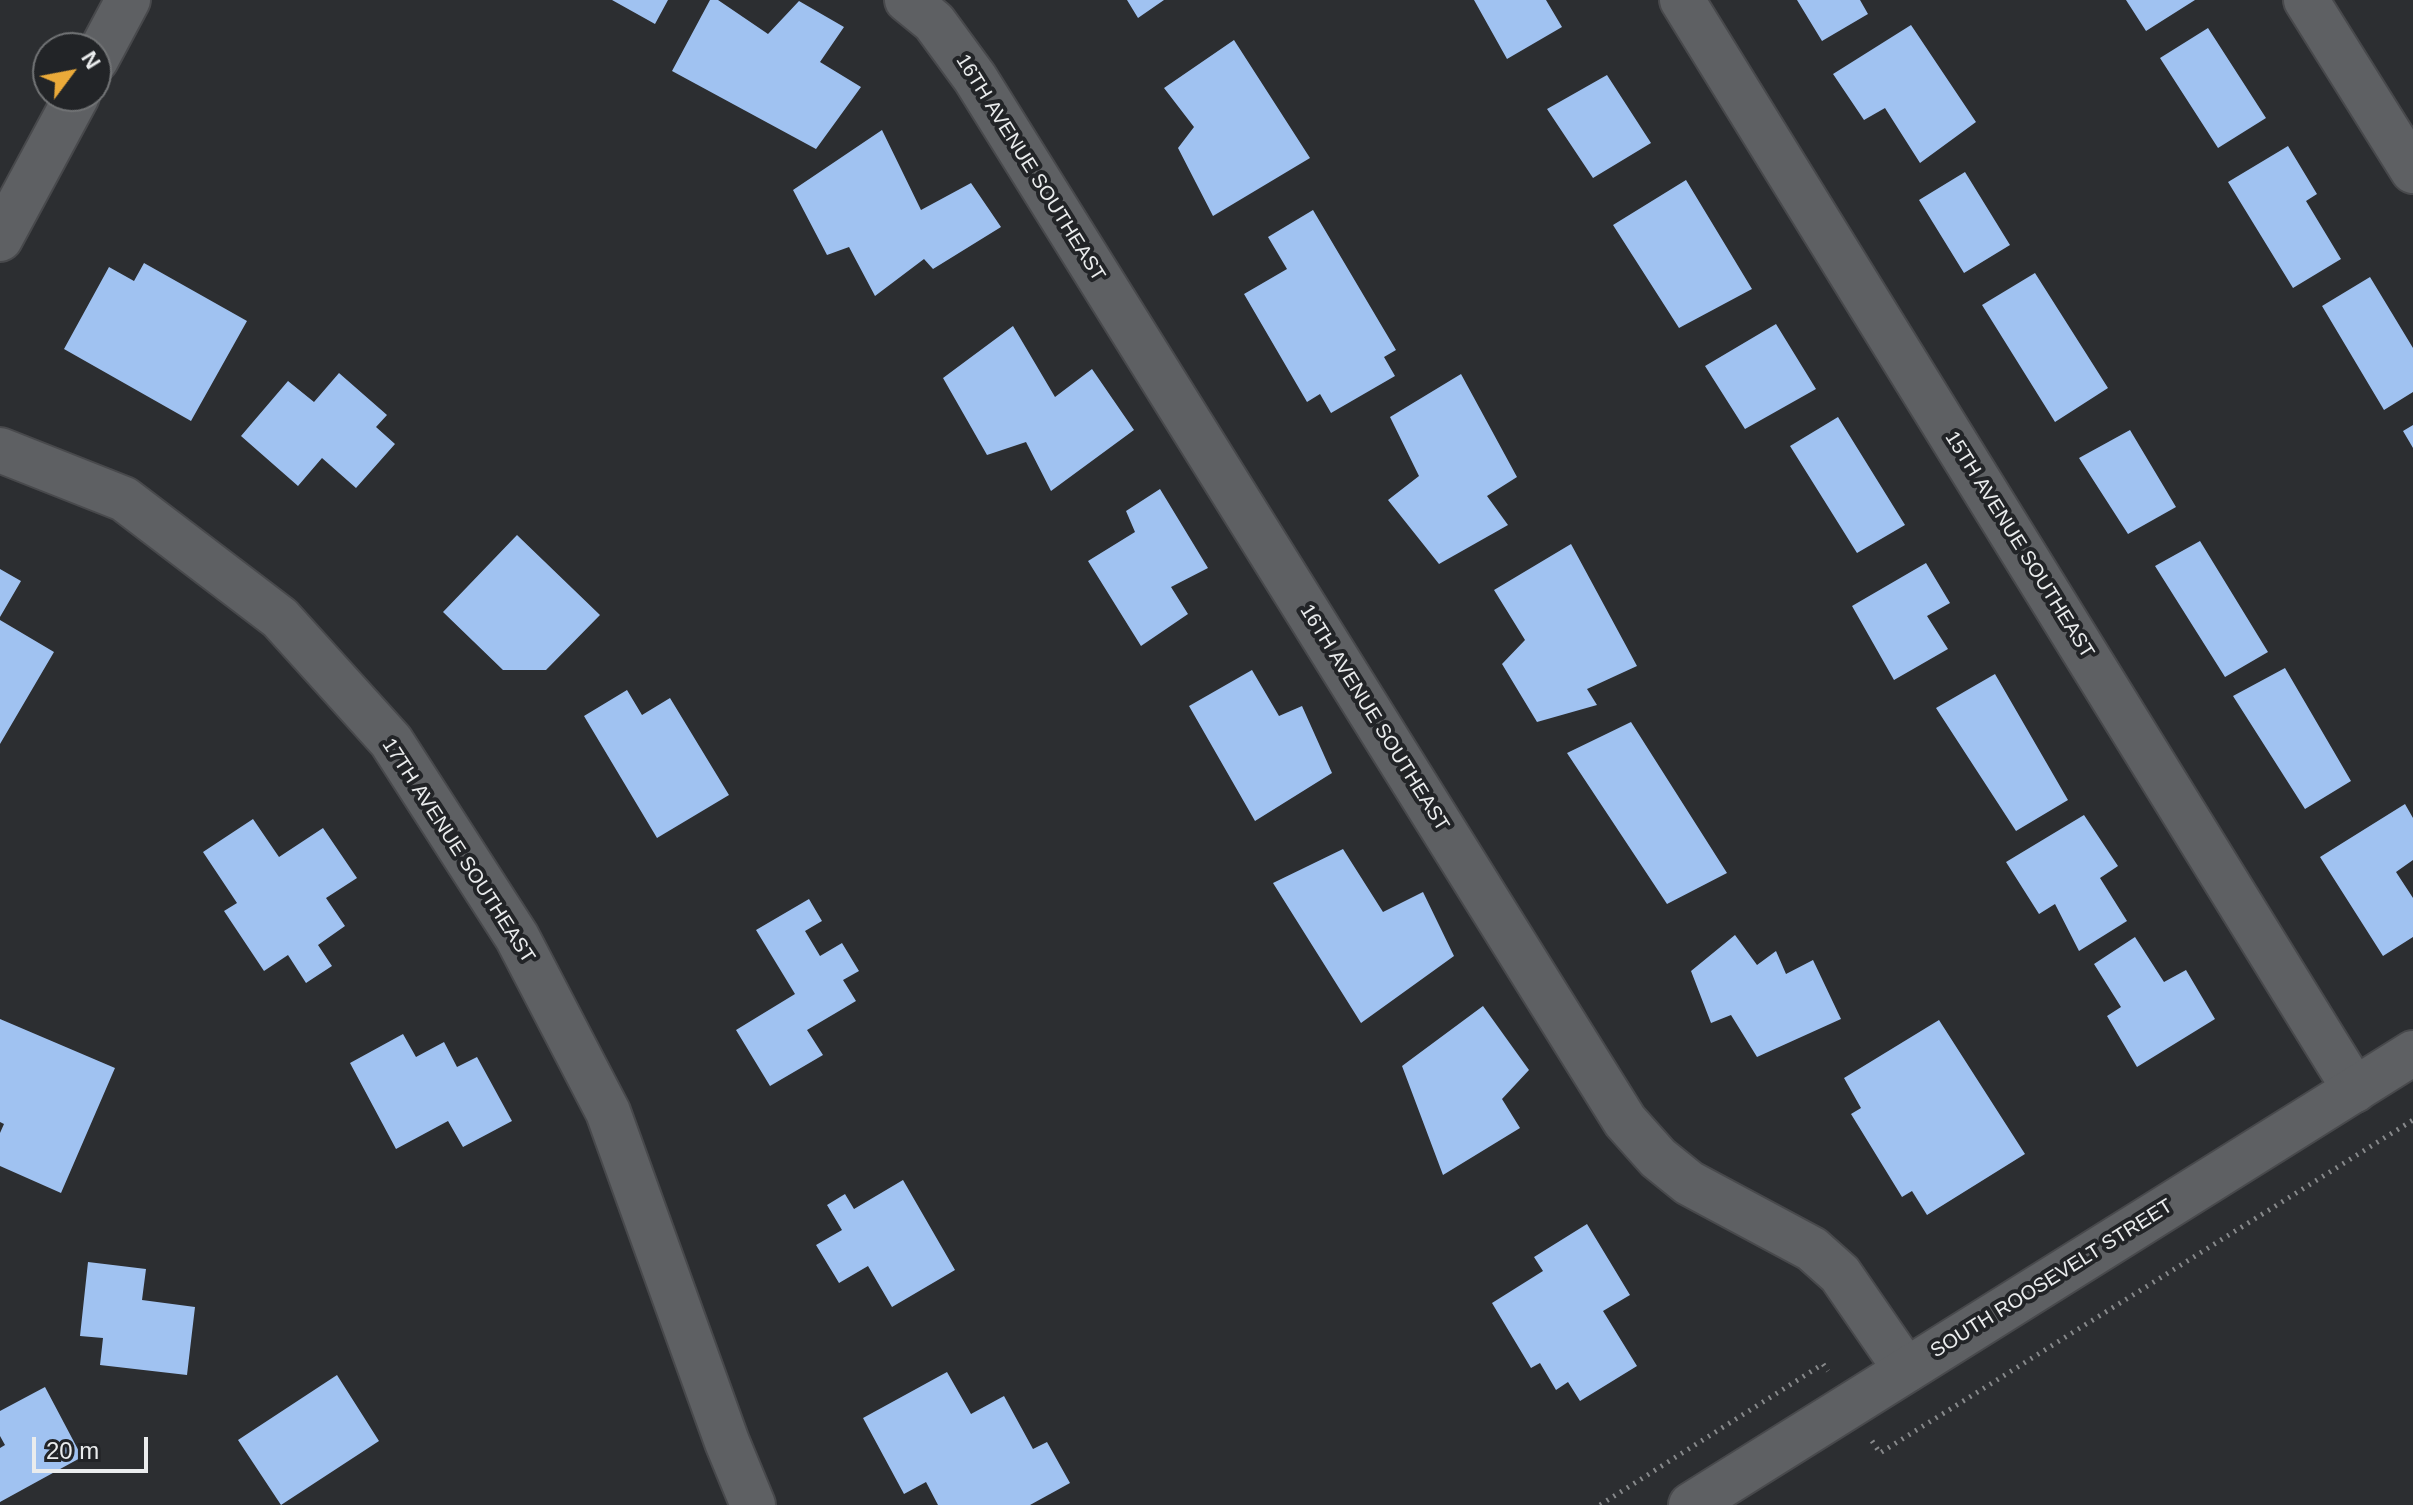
<!DOCTYPE html>
<html>
<head>
<meta charset="utf-8">
<style>
	body { margin:0 }
	#map { position:relative; width:2413px; height:1505px; overflow:hidden; background:#2c2e31; font-family:Helvetica,sans-serif }
	canvas { display:block }
	.north { position:absolute; left:32px; top:32px; width:80px; height:80px; box-sizing:border-box; background:#222427; border:2px solid #727476; border-radius:50%; rotate:58deg; font-size:22px; font-weight:700; line-height:32px; text-align:center; color:#eaeced }
	.north::after { content:''; display:block; margin:auto; width:28px; height:36px; background:#ebaa39; clip-path:polygon(50% 0,100% 100%,50% 72%,0 100%) }
	.scale { position:absolute; left:32px; top:1437px; width:116px; height:36px; box-sizing:border-box; border:4px solid #eaeced; border-top:0; padding-left:10px; font-size:24px; line-height:28px; white-space:nowrap; color:#eaeced; -webkit-text-stroke:6px #222427; paint-order:stroke }
</style>
</head>
<body>
<div id="map">
<canvas width="2413" height="1505"></canvas>
<div class="north">N</div>
<div class="scale">20 m</div>
</div>
<script>
const context = document.querySelector('canvas').getContext('2d');
context.lineJoin = 'round';
function fillPath(path, color) { context.fillStyle = color; context.fill(path, 'evenodd'); }
const shape = rows => new Path2D(rows.map(r => 'M' + r).join(''));
function strokePath(path, color, width, dash) { context.strokeStyle = color; context.lineWidth = width; context.lineCap = dash ? 'butt' : 'round'; context.setLineDash(dash || []); context.stroke(path); }
function write(font, color, halo, rows, align = 'center') {
  context.font = font + ' Helvetica,sans-serif'; context.lineWidth = 8; context.setLineDash([]); context.textBaseline = 'middle'; context.strokeStyle = halo; context.fillStyle = color; for (const [text, x, y, turn = 0] of rows) {
    context.save(); context.translate(x, y); context.rotate((+turn || 0) * Math.PI / 180); context.textAlign = isNaN(turn) ? turn : align; if (halo) context.strokeText(text, 0, 0); context.fillText(text, 0, 0); context.restore();
  }
}
const building = shape([
	[612,0,668,0,655,24],
	[710,0,718,0,768,34,799,1,844,27,820,62,861,87,816,149,672,71],
	[1127,0,1164,0,1138,18],
	[1474,0,1546,0,1562,27,1507,59],
	[1797,0,1860,0,1868,14,1822,41],
	[2126,0,2195,0,2146,31],
	[1911,25,1976,122,1920,163,1885,108,1864,120,1833,74],
	[2208,28,2266,118,2218,148,2160,58],
	[1234,40,1310,158,1213,216,1178,148,1194,127,1164,88],
	[1607,75,1651,143,1593,178,1547,109],
	[882,130,921,210,971,183,1001,227,933,269,924,259,875,296,849,247,827,255,793,190],
	[2288,146,2317,194,2306,201,2341,259,2293,288,2228,182],
	[1965,172,2010,245,1964,273,1919,200],
	[1686,180,1752,289,1679,328,1613,225],
	[1313,210,1396,350,1384,357,1395,376,1331,413,1320,394,1307,402,1244,294,1287,269,1268,237],
	[144,263,247,321,191,421,64,349,109,267,134,281],
	[2035,273,2108,388,2055,422,1982,305],
	[2370,277,2413,348,2413,392,2384,410,2322,306],
	[1776,324,1816,389,1745,429,1705,366],
	[1013,326,1055,397,1092,369,1134,430,1051,491,1026,442,987,455,943,378],
	[339,373,387,415,376,427,395,444,356,488,322,458,298,486,241,436,288,381,314,402],
	[1461,374,1517,477,1487,496,1508,525,1439,564,1388,500,1419,476,1390,417],
	[1838,417,1905,525,1857,553,1790,446],
	[2413,425,2413,448,2403,431],
	[2130,430,2176,507,2128,534,2079,458],
	[1160,489,1208,568,1171,587,1188,614,1141,646,1088,561,1135,532,1126,511],
	[517,535,600,615,546,670,503,670,443,612],
	[2200,541,2268,652,2225,677,2155,566],
	[1571,544,1637,666,1587,689,1597,705,1537,722,1502,664,1525,640,1494,590],
	[1926,563,1950,603,1927,616,1948,649,1894,680,1852,606],
	[0,569,21,581,0,617],
	[0,620,54,652,0,744],
	[2285,668,2351,781,2305,809,2233,696],
	[1252,670,1279,716,1302,706,1332,773,1255,821,1189,706],
	[1995,674,2068,800,2016,831,1936,708],
	[627,690,642,715,670,698,729,795,657,838,584,716],
	[1631,722,1727,873,1667,904,1567,753],
	[2405,804,2413,818,2413,860,2396,872,2413,898,2413,937,2383,956,2320,857],
	[2084,815,2118,866,2100,878,2127,921,2079,951,2055,904,2039,914,2006,862],
	[253,819,279,857,323,828,357,878,326,898,345,926,318,945,332,966,306,983,288,955,264,971,224,911,237,903,203,852],
	[1343,849,1383,912,1423,892,1454,956,1361,1023,1273,883],
	[809,899,822,921,805,931,820,956,842,943,859,971,843,980,856,1001,807,1030,823,1055,770,1086,736,1030,795,994,756,930],
	[1735,935,1757,965,1776,951,1786,974,1813,960,1841,1019,1757,1057,1731,1015,1711,1023,1691,971],
	[2135,937,2164,982,2186,970,2215,1019,2137,1067,2107,1016,2121,1007,2094,964],
	[1483,1006,1529,1070,1502,1099,1520,1128,1443,1175,1402,1066],
	[0,1019,115,1068,61,1193,0,1166,0,1133,4,1124,0,1122],
	[1939,1020,2025,1154,1927,1215,1912,1191,1902,1197,1851,1114,1861,1108,1844,1078],
	[403,1034,416,1057,444,1042,457,1067,477,1057,512,1121,463,1147,448,1121,396,1149,350,1063],
	[903,1180,955,1270,892,1307,868,1266,839,1283,816,1245,842,1230,827,1205,845,1194,854,1209],
	[1587,1224,1630,1295,1603,1311,1637,1366,1580,1401,1568,1382,1556,1390,1540,1363,1531,1368,1492,1303,1543,1271,1534,1257],
	[88,1262,146,1269,142,1300,195,1307,187,1375,100,1365,103,1338,80,1336],
	[947,1372,971,1414,1004,1396,1033,1449,1047,1442,1070,1483,1030,1505,938,1505,926,1482,904,1494,863,1418],
	[337,1375,379,1441,281,1505,238,1440],
	[45,1387,82,1457,0,1502,0,1448,5,1445,0,1436,0,1411]
]);
const path = shape([
	[1872,1441,1880,1453,2413,1120],
	[1600,1505,1823,1364,1828,1371]
]);
const minor = shape([
	[907,0,934,22,975,78,1625,1121,1658,1158,1689,1183,1812,1249,1840,1274,1906,1370],
	[1682,0,2355,1090],
	[2306,0,2413,171],
	[96,60,128,0],
	[0,239,77,96],
	[0,450,124,499,280,618,391,741,517,937,608,1112,727,1442,753,1505]
]);
const tertiary = shape([
	[1691,1505,2413,1053]
]);
const streetNames = [
	["16TH AVENUE SOUTHEAST",1030,168,58],
	["15TH AVENUE SOUTHEAST",2019,545,58],
	["16TH AVENUE SOUTHEAST",1374,718,58],
	["17TH AVENUE SOUTHEAST",458,851,57],
	["SOUTH ROOSEVELT STREET",2052,1279,-32]
];
fillPath(building, '#a0c2f1');
strokePath(minor, '#48494c', 48);
strokePath(tertiary, '#48494c', 48);
strokePath(path, '#87898b', 5, [2, 6]);
strokePath(minor, '#5e6063', 44);
strokePath(tertiary, '#5e6063', 44);
write('20px', '#eaeced', '#222427', streetNames);
</script>
</body>
</html>
